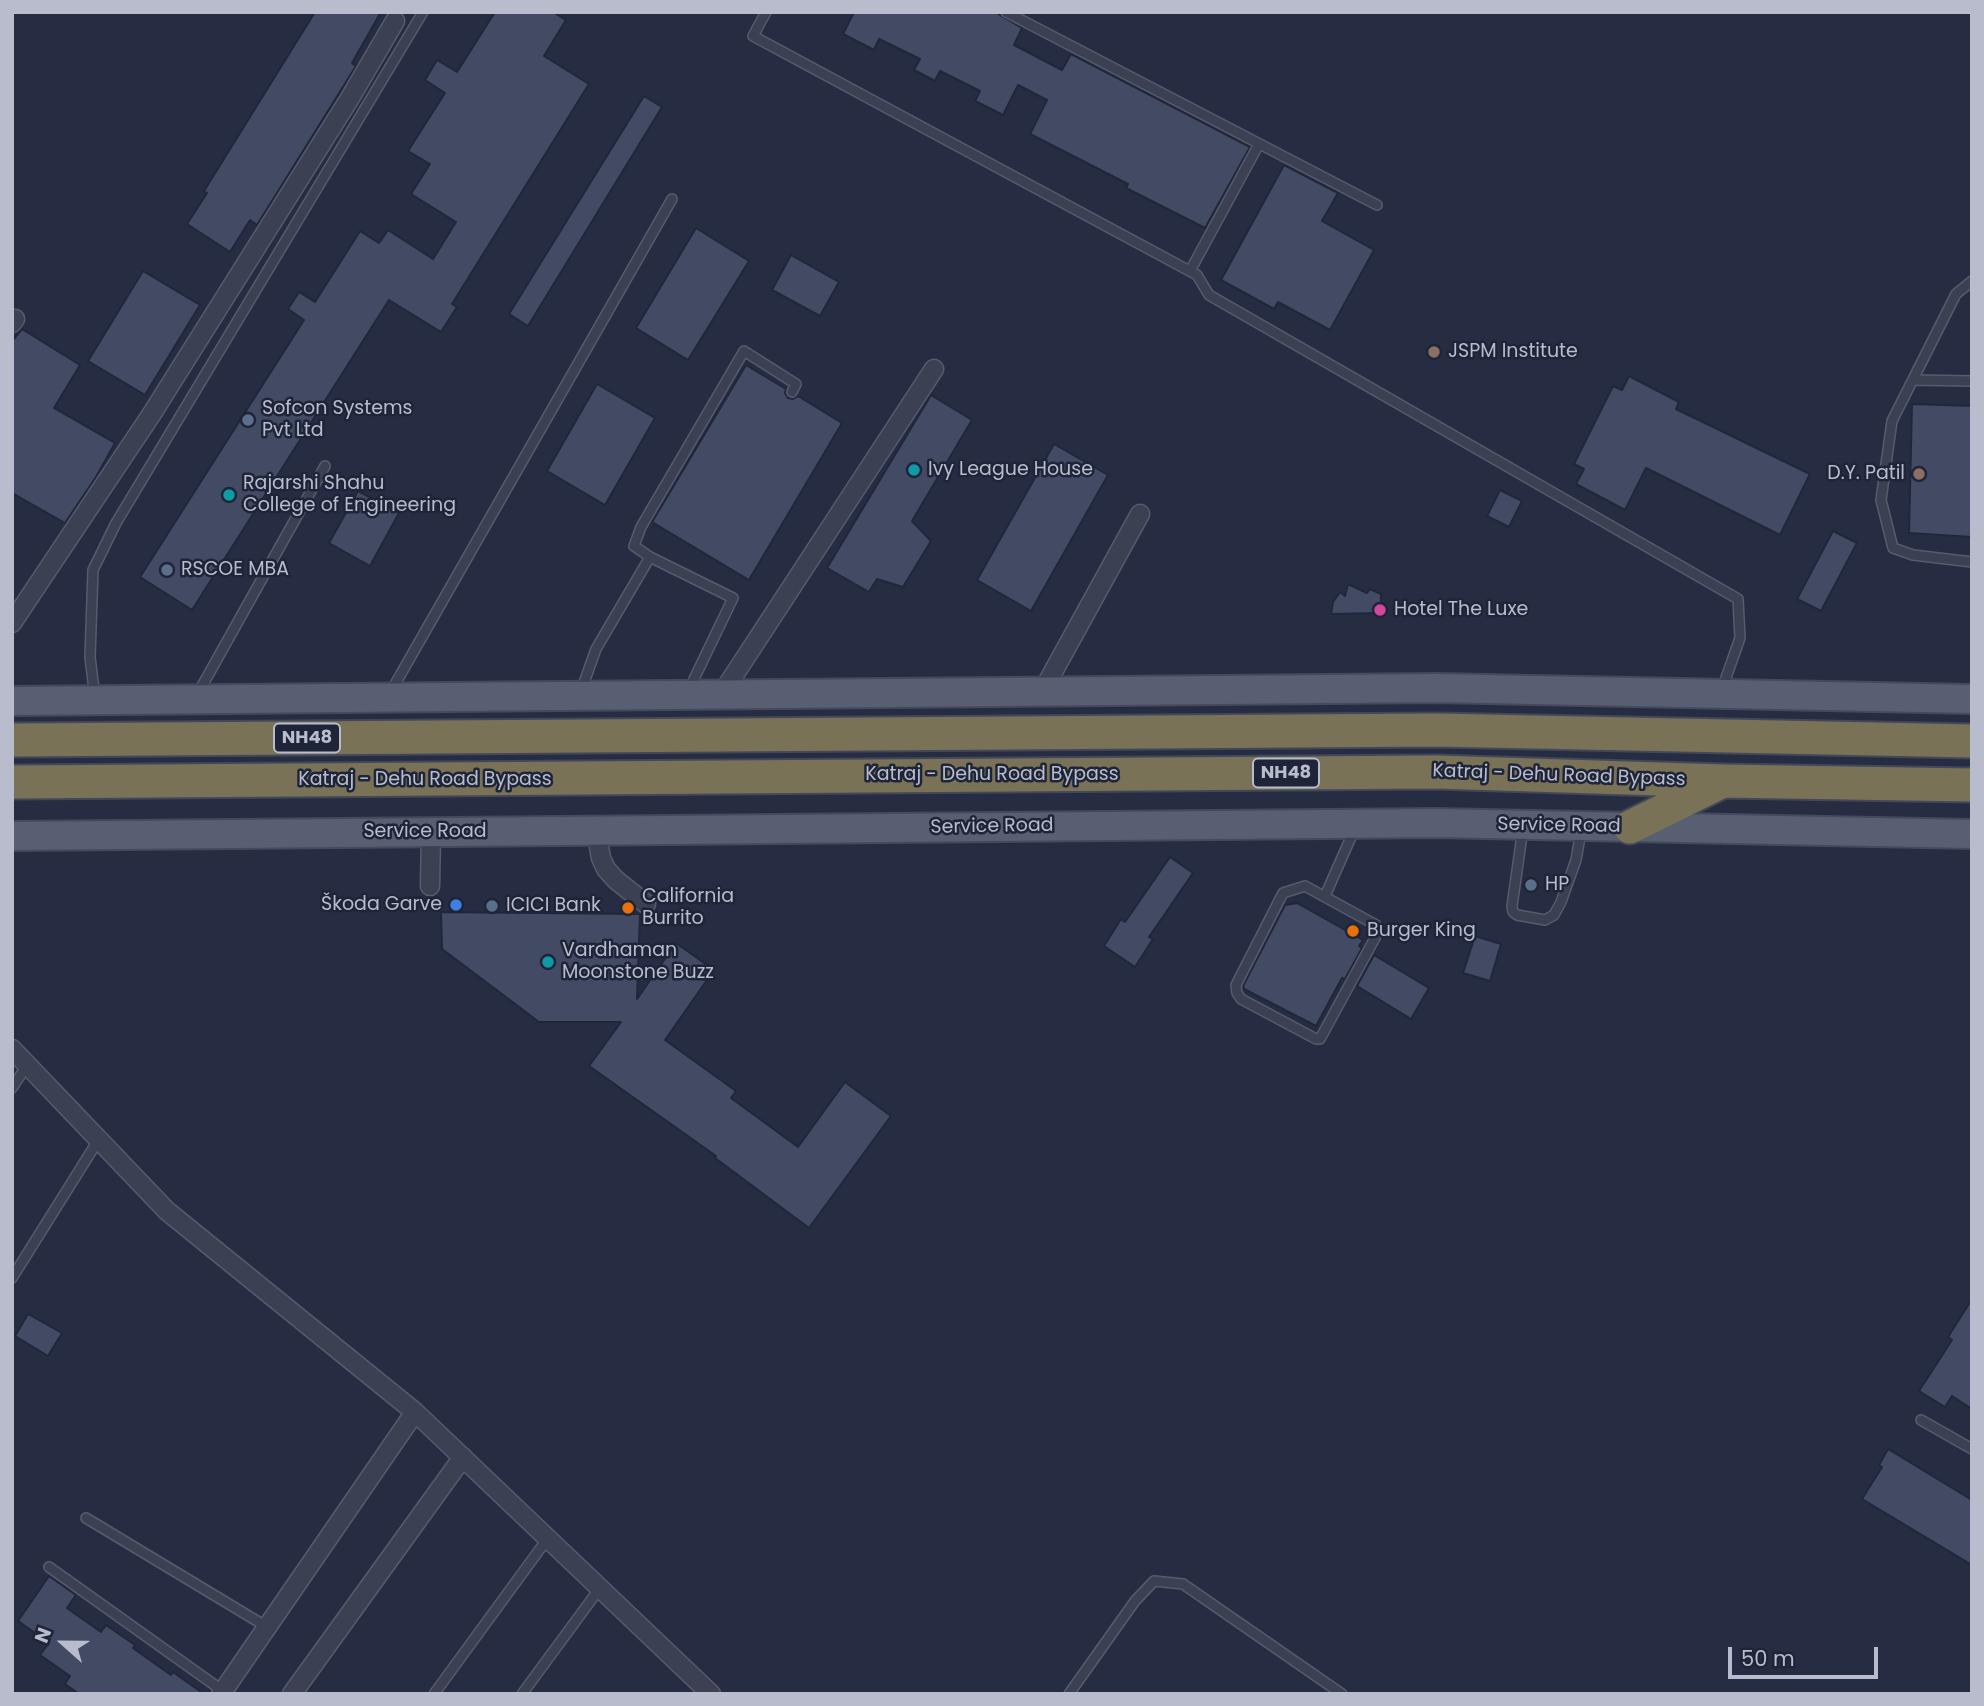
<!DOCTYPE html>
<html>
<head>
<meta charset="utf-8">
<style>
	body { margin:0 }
	#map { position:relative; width:1984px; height:1706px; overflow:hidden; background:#262d43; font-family:Poppins,sans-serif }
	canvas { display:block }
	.frame { position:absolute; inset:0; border:14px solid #b8bccd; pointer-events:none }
	.north { position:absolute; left:28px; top:1608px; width:70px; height:70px; -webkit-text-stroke:5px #1f2538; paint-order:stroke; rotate:291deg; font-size:19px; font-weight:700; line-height:28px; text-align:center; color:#b8bccd }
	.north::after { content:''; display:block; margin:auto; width:24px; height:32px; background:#b8bccd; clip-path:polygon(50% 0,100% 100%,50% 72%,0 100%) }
	.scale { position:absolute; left:1728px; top:1647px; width:150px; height:32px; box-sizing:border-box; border:4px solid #b8bccd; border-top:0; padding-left:9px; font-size:21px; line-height:24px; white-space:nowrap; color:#b8bccd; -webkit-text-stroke:5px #1f2538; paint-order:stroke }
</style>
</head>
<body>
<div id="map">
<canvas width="1984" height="1706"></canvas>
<div class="frame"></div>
<div class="north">N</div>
<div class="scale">50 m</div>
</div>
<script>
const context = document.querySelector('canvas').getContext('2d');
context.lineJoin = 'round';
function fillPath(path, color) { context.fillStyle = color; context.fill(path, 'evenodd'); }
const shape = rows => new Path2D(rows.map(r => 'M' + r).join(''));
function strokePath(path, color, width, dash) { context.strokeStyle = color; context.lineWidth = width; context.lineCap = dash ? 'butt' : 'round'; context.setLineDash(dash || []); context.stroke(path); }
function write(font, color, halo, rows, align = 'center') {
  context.font = font + ' Poppins,sans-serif'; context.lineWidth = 5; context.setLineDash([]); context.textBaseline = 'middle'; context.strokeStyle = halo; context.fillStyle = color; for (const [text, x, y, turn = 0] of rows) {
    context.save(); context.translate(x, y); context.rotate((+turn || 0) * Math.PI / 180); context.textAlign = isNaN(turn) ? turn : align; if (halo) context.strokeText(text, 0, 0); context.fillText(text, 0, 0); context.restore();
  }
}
const building = shape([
	[315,12,381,12,352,63,356,66,257,225,250,220,230,252,187,224,207,193,204,191,315,12],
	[495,12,553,12,566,20,544,56,589,84,452,304,457,307,441,332,389,300,192,610,140,577,304,320,288,309,299,292,315,302,360,231,379,243,388,230,433,259,456,222,411,194,430,164,408,151,445,93,425,80,437,60,457,72,495,12],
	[854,12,995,12,1022,28,1014,45,1062,70,1071,54,1250,147,1205,228,1126,188,1128,184,1030,134,1047,100,1018,85,1003,115,975,101,980,91,940,71,935,81,914,70,920,59,879,39,874,50,843,34,854,12],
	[644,96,662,107,528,326,509,314,644,96],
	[1284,165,1338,193,1322,221,1374,250,1330,330,1278,302,1274,309,1221,280,1284,165],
	[696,228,749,261,688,360,636,328,696,228],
	[791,255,839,282,820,316,772,290,791,255],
	[143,271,200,305,145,395,88,361,143,271],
	[22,329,80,365,54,408,115,443,96,477,65,523,12,493,12,341,22,329],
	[746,365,786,389,785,393,788,398,793,399,798,396,842,423,749,580,652,522,746,365],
	[1629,376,1679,402,1676,409,1810,474,1780,535,1646,468,1625,510,1576,484,1584,469,1574,464,1613,386,1622,390,1629,376],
	[597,384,655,418,605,505,547,471,597,384],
	[931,395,972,420,912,521,931,541,903,587,877,579,869,592,827,568,931,395],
	[1912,404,1972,406,1972,537,1909,533,1912,404],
	[1054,444,1108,475,1031,611,977,580,1054,444],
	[1500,490,1522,501,1509,527,1487,516,1500,490],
	[358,491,399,513,370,566,329,543,358,491],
	[1833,531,1857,543,1821,611,1797,599,1833,531],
	[1348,584,1367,593,1370,589,1381,594,1381,613,1331,614,1333,602,1340,592,1345,596,1348,584],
	[1170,857,1193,873,1149,937,1153,939,1135,967,1104,946,1121,919,1125,922,1170,857],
	[1297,903,1363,940,1359,946,1362,948,1345,979,1342,978,1316,1026,1244,989,1243,986,1285,905,1297,903],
	[441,912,640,914,637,999,676,943,714,970,665,1040,736,1091,731,1098,798,1147,845,1082,891,1116,809,1228,715,1158,716,1156,589,1066,621,1022,539,1022,442,949,441,912],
	[1475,936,1501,944,1490,981,1463,973,1475,936],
	[1374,955,1429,988,1411,1019,1357,986,1374,955],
	[1972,1299,1972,1409,1952,1396,1945,1407,1919,1391,1952,1340,1948,1337,1972,1299],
	[28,1314,62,1333,48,1356,15,1336,28,1314],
	[1888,1449,1972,1500,1972,1565,1862,1499,1882,1467,1879,1465,1888,1449],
	[49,1576,76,1595,67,1608,101,1632,106,1625,135,1645,133,1648,171,1675,173,1672,204,1694,79,1694,65,1684,70,1676,40,1655,49,1643,18,1621,49,1576]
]);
const lane = shape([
	[766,12,753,36,1197,275,1209,295,1738,599,1740,638,1722,689],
	[1006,12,1377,205],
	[1190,271,1259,144],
	[1972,281,1956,294,1892,421,1881,500,1893,548,1913,555,1972,562],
	[1913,380,1972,381],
	[650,557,733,598,694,679,698,691],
	[581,691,596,649,650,557,634,546,641,527,744,351,796,384,792,392],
	[390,693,672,199],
	[197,695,325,466],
	[95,698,90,657,93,570,116,523,423,12],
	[1523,828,1512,906,1513,912,1517,915,1545,920,1554,915,1561,902,1576,860,1581,831],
	[1305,886,1376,925,1377,931,1375,938,1320,1039,1316,1039,1241,999,1237,993,1236,985,1283,893,1305,886],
	[1325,896,1355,828],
	[12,1088,28,1064],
	[12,1278,99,1139],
	[1921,1420,1972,1449],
	[86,1518,267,1627],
	[49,1567,223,1691],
	[434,1694,548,1538],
	[522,1694,600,1588],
	[1069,1694,1135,1601,1154,1581,1183,1584,1342,1694]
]);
const street = shape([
	[12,323,15,319],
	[12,623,153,412,350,98,395,21],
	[1042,692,1140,514],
	[721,695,934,369],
	[596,831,601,858,606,869,616,880,646,904],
	[430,886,431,832],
	[12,1049,167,1211,415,1412,711,1694],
	[221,1694,415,1412],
	[292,1694,463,1457]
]);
const primary = shape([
	[12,701,1437,688,1972,699],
	[12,836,1436,823,1972,834]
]);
const highway = shape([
	[12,740,1437,730,1972,741],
	[12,782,1436,772,1723,781,1972,785],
	[1630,827,1717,784]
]);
const markers = [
	[1434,352,7,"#8d6e63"],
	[248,420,7,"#5c6f8a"],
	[914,470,7,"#0f9aa8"],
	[1919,474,7,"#8d6e63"],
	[229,495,7,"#0f9aa8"],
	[167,570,7,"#5c6f8a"],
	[1380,610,7,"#d1479c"],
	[1531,885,7,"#5c6f8a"],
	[456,905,7,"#3f7fe0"],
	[492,906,7,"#5c6f8a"],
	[628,908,7,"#e8710a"],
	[1353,931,7,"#e8710a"],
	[548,962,7,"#0f9aa8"]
];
const shields = [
	[307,738,66],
	[1286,773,66]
];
const shieldNames = [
	["NH48",307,738],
	["NH48",1286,773]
];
const poiNames = [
	["JSPM Institute",1448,352],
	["Sofcon Systems",262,409],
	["Pvt Ltd",262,431],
	["Ivy League House",928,470],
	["D.Y. Patil",1905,474,"right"],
	["Rajarshi Shahu",243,484],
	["College of Engineering",243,506],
	["RSCOE MBA",181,570],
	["Hotel The Luxe",1394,610],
	["HP",1545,885],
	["California",642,897],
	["Burrito",642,919],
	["Škoda Garve",442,905,"right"],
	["ICICI Bank",506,906],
	["Burger King",1367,931],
	["Vardhaman",562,951],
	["Moonstone Buzz",562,973]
];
const streetNames = [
	["Katraj - Dehu Road Bypass",992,775],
	["Katraj - Dehu Road Bypass",1559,776,2],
	["Katraj - Dehu Road Bypass",425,780],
	["Service Road",1559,826,1],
	["Service Road",992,827,-1],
	["Service Road",425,832]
];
fillPath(building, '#424a64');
strokePath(building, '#21273a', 2);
strokePath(lane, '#565b6d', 12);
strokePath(street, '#565b6d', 21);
strokePath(primary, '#44495c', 32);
strokePath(highway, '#42485a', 37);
strokePath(lane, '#3b4053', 9);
strokePath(street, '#3b4053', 18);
strokePath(primary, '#595f73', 28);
strokePath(highway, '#797257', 33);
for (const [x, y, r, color] of markers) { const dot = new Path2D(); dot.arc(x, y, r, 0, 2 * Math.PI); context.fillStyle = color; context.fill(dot); strokePath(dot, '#1f2538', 2.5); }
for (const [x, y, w] of shields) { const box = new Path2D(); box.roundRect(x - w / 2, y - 14.5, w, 29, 5); context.fillStyle = '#1f2538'; context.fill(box); strokePath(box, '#b8bccd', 2); }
write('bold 18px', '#b8bccd', null, shieldNames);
write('19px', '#b8bccd', '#1f2538', poiNames, 'left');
write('19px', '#b8bccd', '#1f2538', streetNames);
</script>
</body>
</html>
